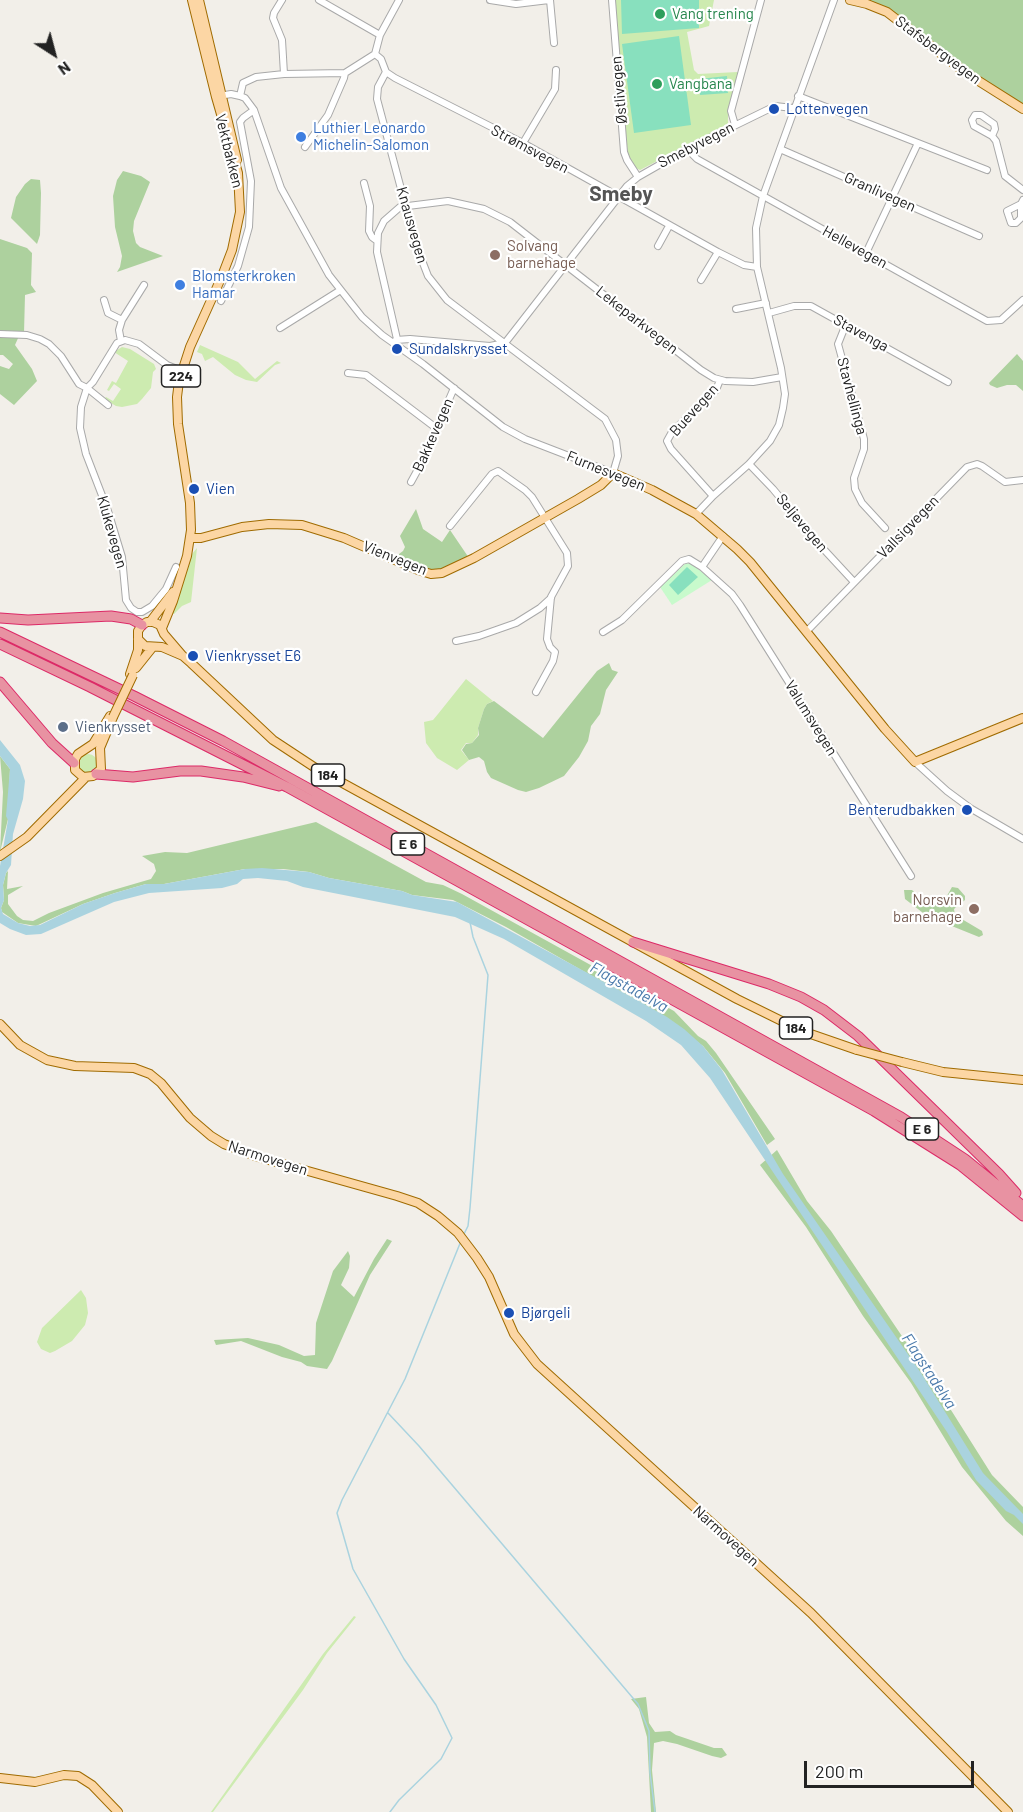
<!DOCTYPE html>
<html>
<head>
<meta charset="utf-8">
<style>
	body { margin:0 }
	#map { position:relative; width:1023px; height:1812px; overflow:hidden; background:#f2efe9; font-family:Barlow,sans-serif }
	canvas { display:block }
	.north { position:absolute; left:24px; top:24px; width:60px; height:60px; -webkit-text-stroke:4px #fff; paint-order:stroke; rotate:144deg; font-size:16px; font-weight:700; line-height:24px; text-align:center; color:#222 }
	.north::after { content:''; display:block; margin:auto; width:21px; height:27px; background:#222; clip-path:polygon(50% 0,100% 100%,50% 72%,0 100%) }
	.scale { position:absolute; left:804px; top:1761px; width:170px; height:27px; box-sizing:border-box; border:3px solid #222; border-top:0; padding-left:8px; font-size:18px; line-height:21px; white-space:nowrap; color:#222; -webkit-text-stroke:4px #fff; paint-order:stroke }
</style>
</head>
<body>
<div id="map">
<canvas width="1023" height="1812"></canvas>
<div class="north">N</div>
<div class="scale">200 m</div>
</div>
<script>
const context = document.querySelector('canvas').getContext('2d');
context.lineJoin = 'round';
function fillPath(path, color) { context.fillStyle = color; context.fill(path, 'evenodd'); }
const shape = rows => new Path2D(rows.map(r => 'M' + r).join(''));
function strokePath(path, color, width, dash) { context.strokeStyle = color; context.lineWidth = width; context.lineCap = dash ? 'butt' : 'round'; context.setLineDash(dash || []); context.stroke(path); }
function write(font, color, halo, rows, align = 'center') {
  context.font = font + ' Barlow,sans-serif'; context.lineWidth = 4.5; context.setLineDash([]); context.textBaseline = 'middle'; context.strokeStyle = halo; context.fillStyle = color; for (const [text, x, y, turn = 0] of rows) {
    context.save(); context.translate(x, y); context.rotate((+turn || 0) * Math.PI / 180); context.textAlign = isNaN(turn) ? turn : align; if (halo) context.strokeText(text, 0, 0); context.fillText(text, 0, 0); context.restore();
  }
}
const grass = shape([
	[614,0,714,0,709,26,687,32,694,70,698,74,738,72,728,115,728,124,640,170,634,167,628,156],
	[200,345,238,362,255,379,277,361,281,363,275,365,257,382,246,380,235,375,213,357,205,361,202,354,197,352],
	[122,347,130,349,154,364,156,369,153,372,151,388,142,399,137,404,122,407,116,406,104,399,106,397,113,401,121,389,114,384,109,391,107,390,112,381,116,383,128,361,114,352],
	[197,548,191,602,182,606,174,614,172,613,192,554],
	[466,679,493,701,487,704,484,709,478,728,478,735,472,743,466,743,461,750,469,760,457,770,437,758,426,743,424,722,433,720,438,714],
	'78 764a10 10 0 1 1 20 0a10 10 0 1 1-20 0Z',
	[81,1290,86,1298,88,1313,85,1325,72,1341,55,1351,50,1353,41,1349,37,1342,42,1328],
	[354,1616,356,1617,327,1653,303,1690,213,1812,211,1812,323,1654]
]);
const forest = shape([
	[862,0,1023,0,1023,106,971,73],
	[123,171,141,176,150,182,134,221,133,231,136,243,140,247,163,256,117,272,120,267,122,256,115,227,113,196,117,180],
	[31,179,40,180,41,193,40,235,37,244,11,218,16,197,25,184],
	[0,239,27,248,32,253,31,285,36,292,25,295,24,333,0,332],
	[0,336,19,336,15,345,32,369,37,381,14,405,0,394,0,366,9,369,13,364,3,355,0,355],
	[1017,354,1023,361,1023,391,1016,385,1007,385,997,388,990,385,989,383],
	[416,509,423,529,442,542,450,530,469,558,457,565,433,572,398,559,399,554,403,551,405,547,400,536],
	[609,663,612,670,618,672,606,690,600,714,591,726,588,741,579,757,564,776,539,788,526,792,518,790,491,778,487,772,484,761,479,757,469,760,462,750,466,744,472,743,479,735,478,728,484,709,487,704,494,701,543,738,597,671],
	[0,756,10,769,8,819,0,852,3,792],
	[316,822,426,882,443,885,462,894,674,1011,698,1036,706,1041,716,1053,775,1139,767,1145,725,1073,703,1046,639,1001,597,979,506,927,453,900,412,895,402,891,329,878,309,872,283,869,245,869,164,884,146,884,115,893,83,904,36,926,18,923,2,912,1,908,4,900,3,885,6,873,8,871,7,889,23,886,8,895,8,904,17,916,23,920,33,921,49,913,103,893,151,879,156,871,154,864,142,856,165,852,187,853],
	[952,887,958,888,965,896,965,900,954,909,955,915,982,931,983,935,979,937,927,916,905,899,904,890,912,890,923,900,936,903,944,901],
	[777,1150,807,1201,831,1231,939,1391,992,1475,1023,1507,1023,1536,1006,1521,962,1467,911,1383,863,1316,806,1227,760,1165],
	[387,1239,392,1241,370,1275,332,1361,327,1369,307,1366,301,1362,282,1357,241,1341,216,1345,214,1340,248,1338,279,1345,304,1356,315,1355,316,1323,333,1271,348,1251,350,1256,349,1268,341,1285,354,1297,374,1259],
	[646,1697,649,1723,655,1732,670,1731,676,1735,714,1748,722,1748,727,1755,721,1758,712,1756,677,1744,663,1741,654,1743,652,1770,656,1812,651,1812,647,1737,639,1709,631,1699]
]);
const park = shape([
	[686,563,692,564,712,580,672,605,660,587]
]);
const pitch = shape([
	[621,0,699,0,699,28,622,34],
	[679,36,691,125,634,133,622,44],
	[727,76,728,93,700,95,699,79],
	[687,567,698,577,678,595,669,585]
]);
const water = shape([
	[0,740,20,765,25,781,23,799,13,834,11,865,6,873,3,885,4,900,1,908,3,914,18,923,30,926,40,925,83,904,115,893,146,884,164,884,245,869,262,868,309,872,329,878,402,891,412,895,457,902,639,1001,667,1017,684,1029,703,1046,722,1070,783,1174,921,1373,983,1473,1023,1514,1023,1524,1014,1515,1006,1511,976,1480,947,1432,710,1078,681,1045,646,1021,504,939,455,917,303,887,287,881,258,878,243,879,237,884,222,888,149,893,114,902,41,934,26,935,10,929,0,923,0,866,8,820,6,816,10,769,0,756]
]);
const stream = shape([
	[463,1236,468,1226,470,1208,488,975,473,937,470,922],
	[388,1413,419,1446,638,1704,649,1731,650,1773,655,1812],
	[390,1812,399,1800,441,1759,452,1738,436,1705,404,1659,353,1569,337,1513,342,1500,405,1379,461,1241]
]);
const minor = shape([
	[282,0,274,13,273,18,282,40,284,74],
	[319,0,380,35],
	[490,0,516,4,549,0],
	[550,0,554,43],
	[612,0,624,152,627,160,638,177],
	[375,54,381,59,386,72,395,78,523,143,718,252,744,265,757,267],
	[219,96,231,94,240,96,245,98,254,110,281,188,329,275,362,317,382,335,423,364,503,427,525,439,613,473,618,456,616,440,605,419,447,300,428,276,416,245,377,99,378,87,386,72],
	[240,96,243,83,256,77,284,74,345,73],
	[798,96,987,170],
	[735,125,731,111,761,0],
	[992,136,995,129,994,124,981,115,975,115,972,120,974,126,992,136,996,141,1005,176,1023,190],
	[523,143,555,89,556,70],
	[305,147,328,115,344,78,345,73,375,54,380,35,399,0],
	[687,149,697,159,987,321,1001,320,1023,300],
	[780,149,979,236],
	[364,183,370,206,369,231,372,237,376,240],
	[1021,204,1021,218,1016,223,1011,223,1007,211,1021,204,1023,200],
	[658,246,669,226],
	[866,253,918,143],
	[701,280,718,252],
	[104,300,108,313,122,320],
	[221,301,238,266,249,227,251,181,240,122,243,118,254,110],
	[736,309,766,303],
	[769,313,794,306,811,306,948,382],
	[846,324,838,344,864,439,864,449,854,478,855,489,862,503,885,528],
	[280,328,339,291],
	[0,334,27,335,40,339,49,344,61,356,79,384,87,388,93,382,117,343,125,340,139,344,167,365,182,371],
	[397,339,377,252,378,233,384,221,400,207,448,201,484,209,510,222,701,370,714,378,725,381,753,382,782,377],
	[396,340,410,339,490,346,505,343,627,186,638,177,687,149,775,106,793,108],
	[121,341,119,330,122,320,144,285],
	[348,373,366,375,436,428],
	[108,405,87,388,81,407,80,428,86,454,108,511,122,557,126,600,131,608,137,612,142,612,152,606,166,589,176,567],
	[749,464,773,489,817,542,854,582],
	[411,482,422,462,454,388],
	[713,496,671,449,667,441,672,432,716,390,720,380],
	[696,514,713,496,749,464,770,441,779,425,783,408,785,394,781,368,757,267,756,228,763,196,834,0],
	[450,526,492,474,498,471,525,490,532,497,567,553,568,566,551,597,547,639,550,647,555,652,553,661,536,692],
	[723,536,702,567,732,594,740,605,911,876],
	[603,632,622,620,682,561,689,559,702,567],
	[806,632,967,467,977,464,982,466,1005,482,1023,480],
	[456,641,479,636,516,623,540,608,551,598],
	[915,762,947,791,970,808,1023,839]
]);
const major = shape([
	[199,0,237,160],
	[850,0,867,4,887,12,966,73,1023,109],
	[190,538,201,538,242,527,269,524,302,525,344,538,418,570,431,574,442,573,474,558,578,499,601,485,613,473,652,490,696,514,737,549,750,562,885,729,915,762,1023,718],
	[150,622,173,592],
	[162,628,173,601,187,556,191,530,190,503,178,424,177,397,179,381,190,347,222,276,232,250,240,212,238,173,216,97,192,0],
	[138,639,145,646,162,647,183,656,191,663,273,740,317,769,737,999,802,1031,857,1050],
	[136,668,152,648],
	[130,674,138,650,138,631,142,625,147,622,153,622,160,625,164,634,182,655],
	[110,716,93,744,78,754,75,759,75,770,83,777,93,776,101,769,100,748,113,717],
	[0,856,27,837,86,777],
	[0,1024,20,1045,47,1060,75,1066,134,1068,150,1074,161,1083,190,1118,211,1136,224,1144,258,1157,397,1196,418,1203,438,1216,458,1233,477,1258,489,1277,514,1334,537,1364,811,1613,1008,1812],
	[902,1062,943,1072,1023,1080],
	[0,1778,35,1782,64,1775,78,1776,92,1785,118,1812]
]);
const highway = shape([
	[0,618,28,620,111,616,131,619,142,625],
	[0,632,134,696,223,741,901,1117,965,1159,1023,1206],
	[0,644,90,687,287,787,874,1111,960,1165,1023,1216],
	[0,682,52,743,74,763],
	[96,774,133,777,180,771,201,771,243,777,279,786],
	[633,942,769,984,801,997,824,1010,858,1036,999,1174,1016,1193]
]);
const majorBridge = shape([
	[113,717,133,675],
	[857,1050,902,1062]
]);
const markers = [
	[660,14,6,"#2e9e5b"],
	[657,84,6,"#2e9e5b"],
	[774,109,6,"#1a4fb4"],
	[301,137,6,"#3f7fe0"],
	[495,255,6,"#8d6e63"],
	[180,285,6,"#3f7fe0"],
	[397,349,6,"#1a4fb4"],
	[194,489,6,"#1a4fb4"],
	[193,656,6,"#1a4fb4"],
	[63,727,6,"#5c6f8a"],
	[967,810,6,"#1a4fb4"],
	[974,909,6,"#8d6e63"],
	[509,1313,6,"#1a4fb4"]
];
const shields = [
	[181,376,39],
	[328,775,33],
	[408,844,33],
	[796,1028,33],
	[922,1129,33]
];
const shieldNames = [
	["224",181,376],
	["184",328,775],
	["E 6",408,844],
	["184",796,1028],
	["E 6",922,1129]
];
const leisureNames = [
	["Vang trening",672,14],
	["Vangbana",669,84]
];
const streetNames = [
	["Stafsbergvegen",938,50,37],
	["Østlivegen",619,90,-95],
	["Smebyvegen",696,145,-27],
	["Strømsvegen",530,149,28],
	["Vektbakken",229,151,76],
	["Granlivegen",880,192,24],
	["Knausvegen",412,225,74],
	["Hellevegen",855,247,29],
	["Lekeparkvegen",637,320,38],
	["Stavenga",861,333,29],
	["Stavhellinga",852,396,75],
	["Buevegen",694,410,-48],
	["Bakkevegen",433,435,-66],
	["Furnesvegen",606,471,22],
	["Seljevegen",802,523,50],
	["Vallsigvegen",908,527,-46],
	["Klukevegen",112,532,74],
	["Vienvegen",395,558,22],
	["Valumsvegen",811,718,58],
	["Narmovegen",268,1158,18],
	["Narmovegen",726,1536,42]
];
const transitNames = [
	["Lottenvegen",786,109],
	["Sundalskrysset",409,349],
	["Vien",206,489],
	["Vienkrysset E6",205,656],
	["Benterudbakken",955,810,"right"],
	["Bjørgeli",521,1313]
];
const shopNames = [
	["Luthier Leonardo",313,128],
	["Michelin-Salomon",313,145],
	["Blomsterkroken",192,276],
	["Hamar",192,293]
];
const educationNames = [
	["Solvang",507,246],
	["barnehage",507,263],
	["Norsvin",962,900,"right"],
	["barnehage",962,917,"right"]
];
const serviceNames = [
	["Vienkrysset",75,727]
];
const waterNames = [
	["Flagstadelva",629,987,29],
	["Flagstadelva",929,1371,57]
];
const districtNames = [
	["Smeby",621,194]
];
fillPath(grass, '#cdebb0');
fillPath(forest, '#add19e');
fillPath(park, '#c8facc');
fillPath(pitch, '#88e0be');
fillPath(water, '#aad3df');
strokePath(stream, '#aad3df', 1.5);
strokePath(minor, '#a9a9a9', 8);
strokePath(major, '#a06b00', 10);
strokePath(highway, '#dc2a67', 11);
strokePath(minor, '#fff', 6);
strokePath(major, '#fcd6a4', 8);
strokePath(highway, '#e892a2', 9);
strokePath(majorBridge, '#a06b00', 10, []);
strokePath(majorBridge, '#fcd6a4', 8);
for (const [x, y, r, color] of markers) { const dot = new Path2D(); dot.arc(x, y, r, 0, 2 * Math.PI); context.fillStyle = color; context.fill(dot); strokePath(dot, '#fff', 2); }
for (const [x, y, w] of shields) { const box = new Path2D(); box.roundRect(x - w / 2, y - 11, w, 22, 4.5); context.fillStyle = '#fff'; context.fill(box); strokePath(box, '#222', 1.5); }
write('bold 14px', '#222', null, shieldNames);
write('15px', '#27864d', '#fff', leisureNames, 'left');
write('15px', '#222', '#fff', streetNames);
write('15px', '#164399', '#fff', transitNames, 'left');
write('15px', '#366cbe', '#fff', shopNames, 'left');
write('15px', '#785e54', '#fff', educationNames, 'left');
write('15px', '#4e5e75', '#fff', serviceNames, 'left');
write('italic 16px', '#4a7aab', '#fff', waterNames);
write('bold 21px', '#555', '#fff', districtNames);
</script>
</body>
</html>
